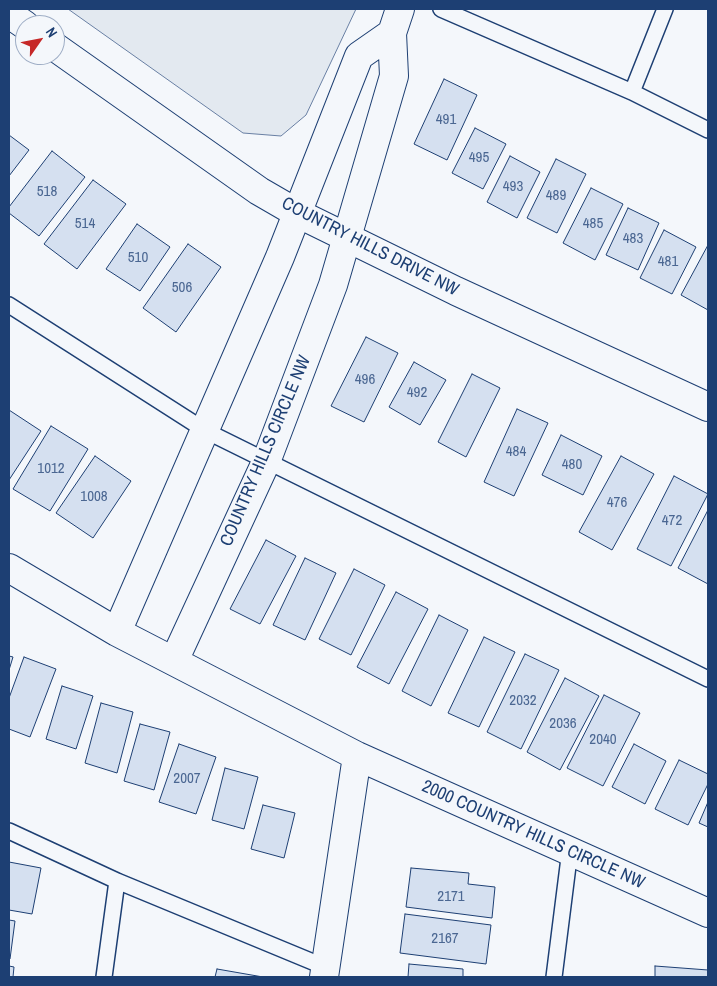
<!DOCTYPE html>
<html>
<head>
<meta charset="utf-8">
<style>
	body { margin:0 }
	#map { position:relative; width:717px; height:986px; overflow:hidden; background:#f4f7fb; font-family:"Archivo Narrow",sans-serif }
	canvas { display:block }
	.frame { position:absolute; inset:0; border:10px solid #1d3f73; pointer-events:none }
	.north { position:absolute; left:15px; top:15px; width:50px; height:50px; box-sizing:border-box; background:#f4f7fb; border:1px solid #9eadc5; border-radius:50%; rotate:57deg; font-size:14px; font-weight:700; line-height:20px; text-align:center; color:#1d3f73 }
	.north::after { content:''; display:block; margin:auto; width:18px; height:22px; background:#c62828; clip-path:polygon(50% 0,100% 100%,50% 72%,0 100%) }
</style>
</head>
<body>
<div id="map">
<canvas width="717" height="986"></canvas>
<div class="frame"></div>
<div class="north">N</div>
</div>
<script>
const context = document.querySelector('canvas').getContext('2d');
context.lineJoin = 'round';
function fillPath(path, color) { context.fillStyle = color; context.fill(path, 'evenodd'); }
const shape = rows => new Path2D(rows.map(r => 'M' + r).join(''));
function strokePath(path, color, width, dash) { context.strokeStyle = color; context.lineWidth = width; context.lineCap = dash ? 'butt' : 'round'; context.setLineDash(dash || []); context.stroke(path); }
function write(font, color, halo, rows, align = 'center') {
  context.font = font + ' "Archivo Narrow",sans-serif'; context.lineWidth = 4; context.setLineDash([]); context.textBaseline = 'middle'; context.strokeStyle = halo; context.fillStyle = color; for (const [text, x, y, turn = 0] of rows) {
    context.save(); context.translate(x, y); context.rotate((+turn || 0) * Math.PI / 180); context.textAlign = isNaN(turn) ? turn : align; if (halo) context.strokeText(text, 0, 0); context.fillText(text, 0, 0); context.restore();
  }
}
const green = shape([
	[68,9,356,9,306,115,281,136,243,133,68,9]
]);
const building = shape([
	[444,79,477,95,447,160,414,144,444,79],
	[475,128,506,144,483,189,452,173,475,128],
	[9,135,29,150,9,176,9,135],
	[52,151,85,177,39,236,9,213,9,207,52,151],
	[510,156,540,172,517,218,487,202,510,156],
	[556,159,586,174,557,233,527,218,556,159],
	[93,180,126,204,77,269,44,244,93,180],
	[591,188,623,204,595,260,563,243,591,188],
	[628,208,659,223,638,270,606,255,628,208],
	[137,224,170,247,140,291,106,269,137,224],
	[664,230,696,247,672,294,640,278,664,230],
	[188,244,221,267,176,332,143,308,188,244],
	[708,245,708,310,681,295,708,245],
	[366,337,398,353,364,422,331,406,366,337],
	[414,362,446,380,420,425,389,407,414,362],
	[472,374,500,388,466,457,438,442,472,374],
	[517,409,548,423,514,496,484,482,517,409],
	[9,410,41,431,9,480,9,410],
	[51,426,88,449,50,511,13,489,51,426],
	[561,435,602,456,583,495,542,475,561,435],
	[95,456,131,481,93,538,56,513,95,456],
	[621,456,654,474,612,550,579,532,621,456],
	[674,476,708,494,671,566,637,549,674,476],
	[708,510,708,584,678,568,708,510],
	[266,540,296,556,260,624,230,609,266,540],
	[305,558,336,573,305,640,273,625,305,558],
	[354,569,385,585,351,655,319,639,354,569],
	[396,592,428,609,389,684,357,667,396,592],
	[439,615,468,630,431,706,402,691,439,615],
	[484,637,515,652,479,727,448,713,484,637],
	[525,654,559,670,521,749,487,732,525,654],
	[9,656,13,657,9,670,9,656],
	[24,657,56,669,30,737,9,729,9,698,24,657],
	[565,678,599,696,560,770,527,752,565,678],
	[62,686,93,696,76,749,46,739,62,686],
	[604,695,640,713,603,786,567,768,604,695],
	[101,703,133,712,117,773,85,763,101,703],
	[140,724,170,732,154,790,124,781,140,724],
	[179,744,216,757,196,814,159,802,179,744],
	[634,744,666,761,645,804,612,787,634,744],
	[679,760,708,774,708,784,688,825,655,809,679,760],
	[225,768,258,777,244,829,212,820,225,768],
	[708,802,708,827,699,823,708,802],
	[263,805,295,813,284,858,251,849,263,805],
	[9,862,41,868,32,914,9,910,9,862],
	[411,868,469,873,468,884,495,887,492,918,406,907,411,868],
	[405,914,491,925,486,964,400,953,405,914],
	[9,920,15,921,10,959,9,959,9,920],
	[409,964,463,969,463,977,408,977,409,964],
	[9,966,14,967,13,977,9,977,9,966],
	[655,966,708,970,708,977,655,977,655,966],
	[217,969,263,977,215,977,217,969]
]);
const lane = shape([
	[441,9,632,92,708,130],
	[632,92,665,9],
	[9,305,206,431,708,679],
	[9,831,117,881,325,967],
	[104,977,117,881],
	[554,977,570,850]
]);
const street = shape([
	[9,568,117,632,357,756,708,913],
	[117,632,280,257,359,56,392,33],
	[174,661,266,462,333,285,394,76,392,33,400,9],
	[324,977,357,756]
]);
const secondary = shape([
	[9,14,25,25],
	[55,47,259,191,297,213,456,291,708,407]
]);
const numberNames = [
	["491",446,120],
	["495",479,158],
	["493",513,187],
	["518",47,192],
	["489",556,196],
	["514",85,224],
	["485",593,224],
	["483",633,239],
	["510",138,258],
	["481",668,262],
	["506",182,288],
	["496",365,380],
	["492",417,393],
	["484",516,452],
	["480",572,465],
	["1012",51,469],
	["1008",94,497],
	["476",617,503],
	["472",672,521],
	["2032",523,701],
	["2036",563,724],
	["2040",603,740],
	["2007",187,779],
	["2171",451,897],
	["2167",445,939]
];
const streetNames = [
	["COUNTRY HILLS DRIVE NW",370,247,27],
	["COUNTRY HILLS CIRCLE NW",266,451,-67],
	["2000 COUNTRY HILLS CIRCLE NW",533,835,24]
];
fillPath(green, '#e3e9f0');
strokePath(green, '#687fa3', 1);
fillPath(building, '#d5e0f0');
strokePath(building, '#1d3f73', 1);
strokePath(lane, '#1d3f73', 18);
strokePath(street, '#1d3f73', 30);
strokePath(secondary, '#1d3f73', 30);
strokePath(lane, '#f4f7fb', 15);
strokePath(street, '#f4f7fb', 28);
strokePath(secondary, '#f4f7fb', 28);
write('15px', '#4b6792', null, numberNames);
write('18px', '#1d3f73', '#f4f7fb', streetNames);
</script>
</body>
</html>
